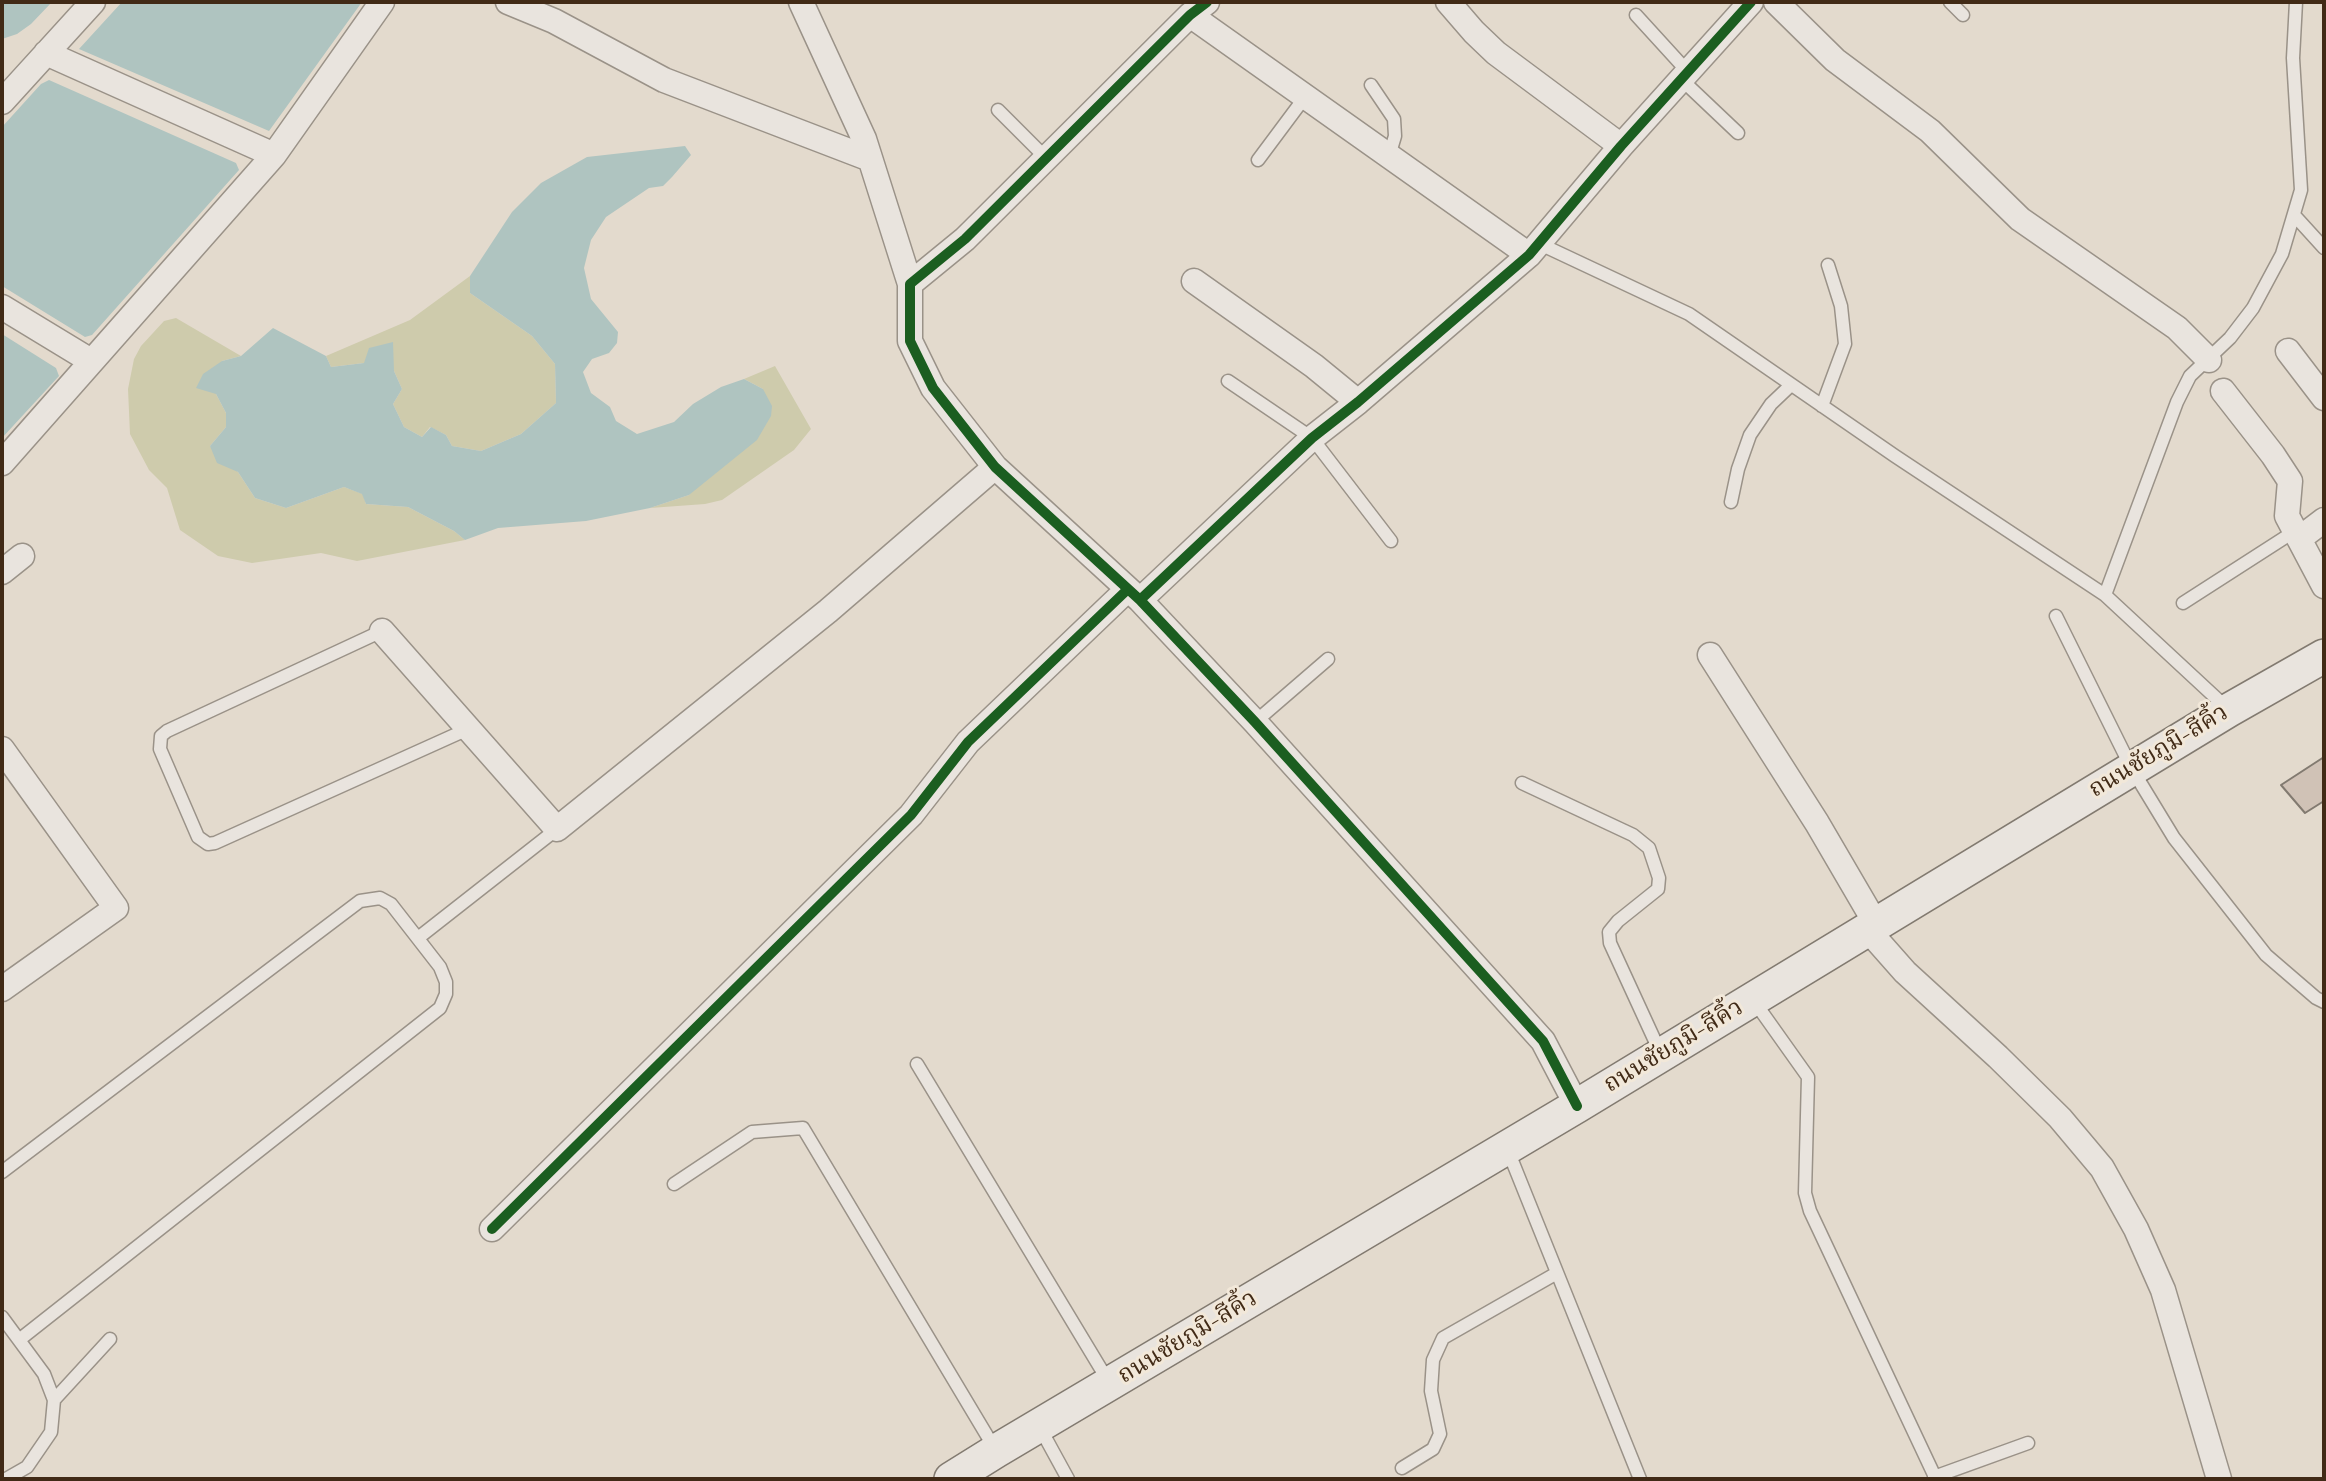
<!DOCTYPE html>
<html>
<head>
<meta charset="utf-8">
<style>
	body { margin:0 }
	#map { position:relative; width:2326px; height:1481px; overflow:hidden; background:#e3dacd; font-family:"Libre Bodoni",serif }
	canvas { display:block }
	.frame { position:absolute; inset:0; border:4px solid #412a16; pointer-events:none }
</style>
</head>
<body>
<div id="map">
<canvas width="2326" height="1481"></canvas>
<div class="frame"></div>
</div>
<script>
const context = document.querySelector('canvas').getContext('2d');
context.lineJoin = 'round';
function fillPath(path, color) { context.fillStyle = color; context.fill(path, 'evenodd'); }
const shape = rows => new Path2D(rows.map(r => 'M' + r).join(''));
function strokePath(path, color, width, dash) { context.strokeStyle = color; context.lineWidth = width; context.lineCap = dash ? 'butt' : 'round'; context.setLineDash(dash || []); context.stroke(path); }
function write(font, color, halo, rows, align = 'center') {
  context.font = font + ' "Libre Bodoni","Noto Serif Thai",serif'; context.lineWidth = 6; context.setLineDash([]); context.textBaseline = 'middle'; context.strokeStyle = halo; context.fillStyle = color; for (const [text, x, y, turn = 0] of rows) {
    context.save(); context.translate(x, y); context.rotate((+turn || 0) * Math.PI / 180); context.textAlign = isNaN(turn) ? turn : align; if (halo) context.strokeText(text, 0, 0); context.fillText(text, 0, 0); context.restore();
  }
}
const green = shape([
	[470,276,470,293,532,336,555,364,556,403,521,434,481,451,452,446,446,435,430,427,422,437,404,427,393,404,402,389,394,371,364,363,331,367,326,356,410,320],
	[176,318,241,356,222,361,216,394,226,413,226,427,210,446,238,472,255,498,286,508,344,487,363,494,366,504,408,507,454,531,465,540,357,561,321,553,252,563,218,556,180,530,167,488,149,470,130,434,128,389,134,359,141,346,164,321],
	[775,366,811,429,794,450,722,500,705,504,650,508,689,495,763,389,744,379]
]);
const water = shape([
	[2,2,52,2,31,24,17,34,2,39],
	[122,2,362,2,269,131,79,49],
	[49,80,236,163,239,170,92,335,85,337,2,286,2,127,41,84],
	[685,146,691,155,672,177,663,186,649,188,606,217,591,240,584,268,591,299,618,332,617,343,609,353,592,359,583,372,591,393,610,407,616,421,637,434,674,422,693,404,721,387,744,379,763,389,772,406,771,416,757,440,689,495,650,508,586,521,498,528,465,540,454,531,408,507,366,504,362,494,344,487,286,508,255,498,238,472,217,463,210,446,226,427,226,413,216,394,196,388,203,374,222,361,241,356,273,328,326,356,331,367,364,363,369,348,393,342,394,371,402,389,393,404,404,427,422,437,431,427,446,435,452,446,481,451,521,434,556,403,555,364,532,336,470,293,470,276,512,212,541,183,587,157],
	[2,334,56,368,59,376,2,438]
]);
const building = shape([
	[2324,757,2324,801,2305,813,2281,785,2324,757]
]);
const lane = shape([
	[1950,2,1963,15],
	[1636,15,1688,72],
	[1681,79,1738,133],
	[1371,85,1394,119,1395,136,1389,156],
	[998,110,1046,158],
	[1258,160,1305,97],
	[2294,215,2324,248],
	[1540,244,1689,314,1895,456,2105,595,2229,710],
	[1228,381,1312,438,1391,541],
	[1822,406,1845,344,1841,306,1828,265],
	[1731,502,1738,469,1750,435,1771,404,1791,385],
	[2105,595,2177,402,2190,376,2230,338,2253,308,2282,254,2301,190,2293,58,2296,2],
	[2183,603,2295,531],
	[2056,616,2132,769,2174,838,2266,955,2316,998,2324,1002],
	[382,631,167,731,161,736,160,749,198,837,208,844,215,843,468,729],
	[1255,722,1328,659],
	[1522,783,1633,835,1649,848,1659,878,1658,889,1618,921,1609,932,1610,943,1661,1054],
	[418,938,557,829],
	[1754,1001,1808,1077,1805,1193,1810,1211,1936,1479],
	[917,1064,1110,1384],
	[1507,1148,1640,1479],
	[2,1172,360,901,380,898,391,904,440,967,446,982,446,994,440,1008,19,1340],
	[674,1184,752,1132,803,1128,995,1449],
	[2,1317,44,1374,54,1400,51,1432,27,1467,6,1479],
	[54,1400,110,1339],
	[1039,1426,1068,1479],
	[1402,1468,1433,1449,1440,1434,1431,1391,1433,1360,1443,1338,1557,1273],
	[1934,1477,2028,1443]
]);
const street = shape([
	[508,2,554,21,664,80,870,159],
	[801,2,864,139,910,284],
	[1207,2,1190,15,965,239,910,284,910,341,933,388,995,467,1140,600,1255,722,1543,1041,1577,1106],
	[1448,2,1474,32,1496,53,1621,146],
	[1776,2,1835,60,1930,131,2020,219,2177,328,2209,360],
	[1190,15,1529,255],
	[46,53,274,155],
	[2,102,93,2],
	[1194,281,1314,366,1358,402],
	[2,307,91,361],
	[2288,351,2324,398],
	[2223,391,2273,455,2290,481,2287,516,2324,586],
	[2,463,274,155,382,2],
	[2299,539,2324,520],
	[2,572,22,556],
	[1140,600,1312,438,1358,402,1529,255,1621,146,1751,2],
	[382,631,557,829,828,611,995,467],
	[1710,655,1817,823,1876,924],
	[2,749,116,908,2,989],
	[1867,929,1905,972,1998,1057,2060,1118,2102,1168,2136,1229,2163,1290,2219,1479],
	[492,1229,911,815,968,742,1128,589]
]);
const secondary = shape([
	[951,1479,996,1451,1577,1106,2229,710,2324,656]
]);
const cycleway = shape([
	[1207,2,1190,15,965,239,910,284,910,341,933,388,995,467,1140,600,1255,722,1543,1041,1577,1106],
	[1140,600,1312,438,1358,402,1529,255,1621,146,1751,2],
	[492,1229,911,815,968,742,1128,589]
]);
const streetNames = [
	["ถนนชัยภูมิ-สีคิ้ว",2159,752,-31],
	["ถนนชัยภูมิ-สีคิ้ว",1674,1047,-31],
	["ถนนชัยภูมิ-สีคิ้ว",1188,1338,-31]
];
fillPath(green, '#cecbac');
fillPath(water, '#afc4c0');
fillPath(building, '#d0c2b6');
strokePath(building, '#827a70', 2);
strokePath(lane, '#9a9288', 15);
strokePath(street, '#9a9288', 27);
strokePath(secondary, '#827a70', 36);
strokePath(lane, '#e9e4de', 12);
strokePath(street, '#e9e4de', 24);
strokePath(secondary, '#e9e4de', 33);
strokePath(cycleway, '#1b5e20', 10);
write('24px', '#412a16', '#f2e8d9', streetNames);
</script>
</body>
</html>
